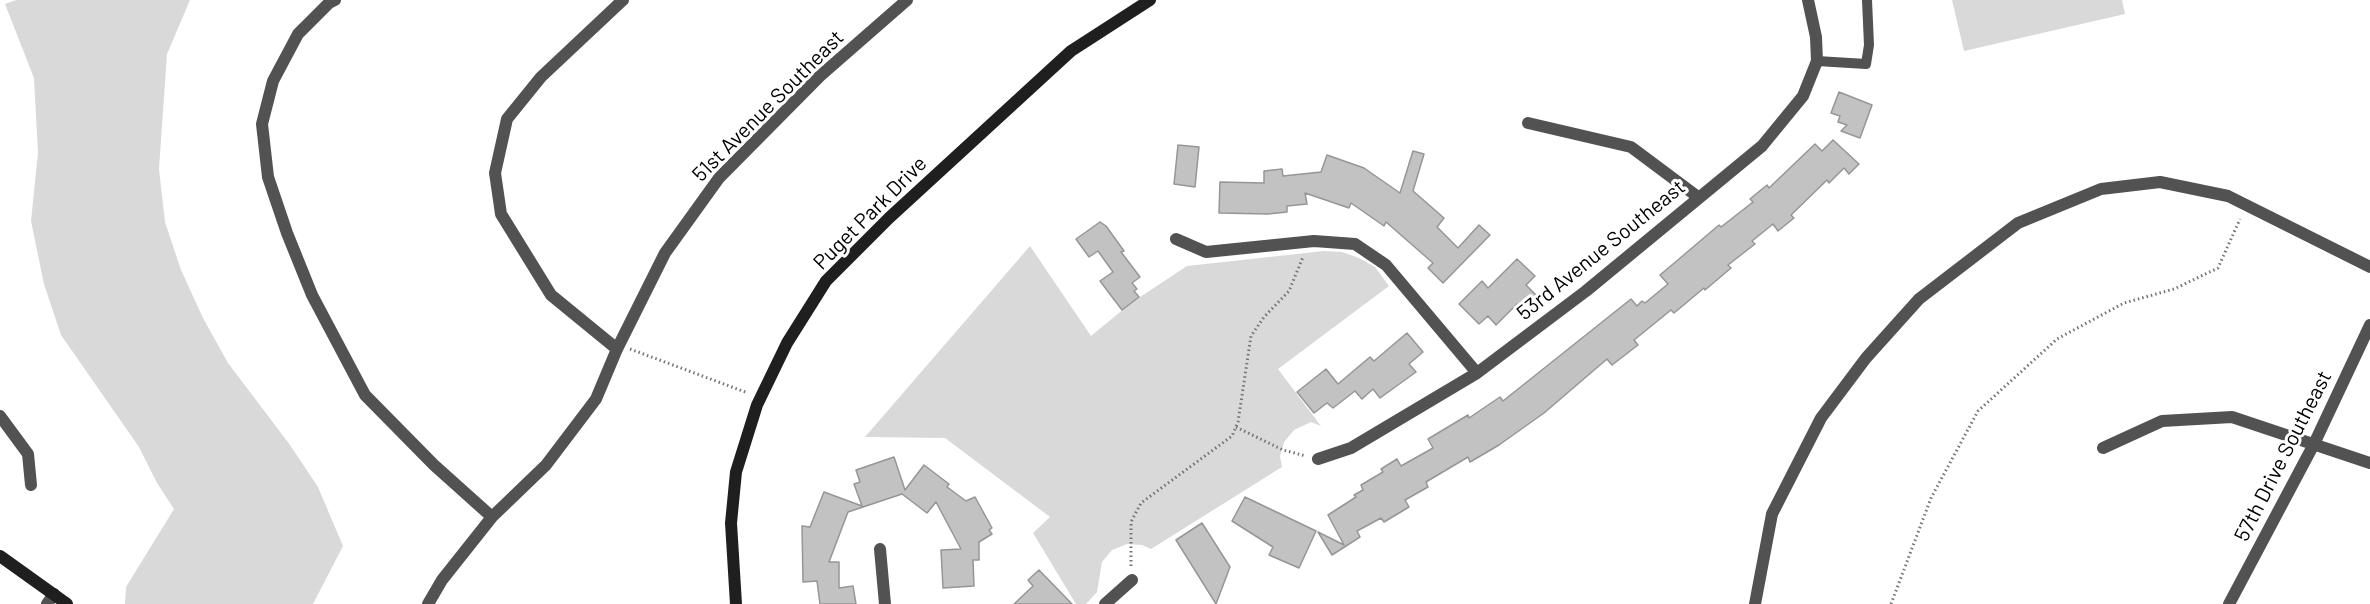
<!DOCTYPE html>
<html>
<head>
<meta charset="utf-8">
<style>
	body { margin:0 }
	canvas { display:block; background:#fff }
</style>
</head>
<body>
<canvas width="2370" height="604"></canvas>
<script>
const context = document.querySelector('canvas').getContext('2d');
context.lineJoin = 'round';
function fillPath(path, color) { context.fillStyle = color; context.fill(path, 'evenodd'); }
const shape = rows => new Path2D(rows.map(r => 'M' + r).join(''));
function strokePath(path, color, width, dash) { context.strokeStyle = color; context.lineWidth = width; context.lineCap = dash ? 'butt' : 'round'; context.setLineDash(dash || []); context.stroke(path); }
function write(font, color, halo, rows, align = 'center') {
  context.font = font + ' Barlow,sans-serif'; context.lineWidth = 6; context.setLineDash([]); context.textBaseline = 'middle'; context.strokeStyle = halo; context.fillStyle = color; for (const [text, x, y, turn = 0] of rows) {
    context.save(); context.translate(x, y); context.rotate((+turn || 0) * Math.PI / 180); context.textAlign = isNaN(turn) ? turn : align; if (halo) context.strokeText(text, 0, 0); context.fillText(text, 0, 0); context.restore();
  }
}
const green = shape([
	[16,0,190,0,167,54,159,169,165,222,181,270,203,318,228,363,290,445,318,487,343,546,313,604,125,604,126,587,174,509,157,483,139,447,61,335,44,284,31,221,38,153,34,78,5,4],
	[1952,0,2122,0,2125,14,1964,51],
	[1030,246,1091,336,1131,303,1187,266,1324,251,1342,252,1359,258,1375,267,1389,286,1278,369,1321,426,1311,422,1294,430,1284,442,1280,456,1282,467,1151,549,1142,545,1127,544,1112,550,1102,562,1097,592,1086,604,1076,604,1033,533,1050,517,945,438,865,437]
]);
const building = shape([
	[1839,92,1872,105,1860,138,1841,131,1847,125,1838,122,1840,116,1831,113,1839,92],
	[1833,140,1859,164,1849,174,1844,168,1829,183,1827,180,1791,215,1794,218,1778,231,1773,224,1752,241,1755,244,1728,265,1731,268,1705,290,1704,288,1674,313,1671,310,1634,340,1638,345,1612,365,1607,359,1544,413,1499,445,1470,462,1468,457,1426,482,1428,487,1405,500,1409,507,1384,522,1381,518,1357,531,1360,537,1332,555,1318,532,1344,545,1328,515,1356,497,1354,495,1363,490,1361,485,1383,472,1381,469,1397,459,1401,466,1433,448,1428,439,1468,415,1469,418,1500,397,1503,401,1631,299,1637,306,1642,301,1645,303,1668,284,1660,275,1679,259,1719,225,1721,227,1753,202,1750,199,1767,185,1769,188,1815,144,1822,151,1833,140],
	[1178,145,1199,147,1195,187,1174,184,1178,145],
	[1413,151,1424,154,1413,191,1444,218,1437,227,1458,248,1479,225,1490,235,1443,283,1428,268,1433,263,1386,222,1384,226,1351,203,1349,208,1305,193,1307,204,1287,206,1287,212,1268,214,1219,213,1220,182,1264,183,1264,171,1282,169,1283,176,1321,172,1327,155,1364,168,1400,193,1413,151],
	[1100,222,1106,226,1124,251,1121,252,1140,277,1132,283,1137,289,1134,291,1139,297,1122,310,1100,281,1113,272,1098,251,1089,257,1076,239,1100,222],
	[1517,259,1535,276,1526,285,1536,295,1522,309,1517,304,1496,325,1488,316,1479,324,1459,304,1482,281,1488,288,1517,259],
	[1407,333,1423,352,1409,364,1416,372,1380,398,1373,389,1362,399,1355,391,1333,408,1327,403,1314,413,1297,392,1326,369,1338,384,1370,357,1374,361,1407,333],
	[894,457,905,490,924,465,949,484,947,487,966,501,975,497,992,528,989,530,992,534,979,542,979,560,973,560,974,586,943,588,941,550,961,549,936,502,927,513,902,494,848,512,829,562,839,562,839,588,853,586,856,604,820,604,817,581,803,582,802,526,810,527,824,492,862,506,854,484,860,482,856,470,894,457],
	[1245,497,1316,531,1299,568,1269,555,1273,547,1232,521,1245,497],
	[1202,523,1230,567,1216,604,1176,540,1202,523],
	[1039,570,1072,604,1014,604,1033,586,1028,580,1039,570]
]);
const path = shape([
	[630,349,748,393],
	[1236,427,1283,450,1306,456],
	[1131,566,1131,522,1141,503,1232,436,1238,422,1251,336,1264,317,1289,291,1303,257],
	[1891,604,1931,498,1978,411,2057,339,2124,303,2174,289,2218,268,2240,219]
]);
const lane = shape([
	[1817,61,1866,64,1869,45,1867,0]
]);
const street = shape([
	[335,0,329,3,298,34,273,81,262,124,268,177,287,233,312,295,365,395,434,465,492,517],
	[1528,123,1631,147,1698,197],
	[1176,239,1206,252,1314,241,1355,244,1386,265,1477,373],
	[617,349,551,295,501,214,495,173,507,119,541,77,623,0],
	[0,416,28,454,31,485],
	[2103,448,2162,421,2232,417,2370,463],
	[1318,459,1351,448,1477,373,1586,291,1762,146,1803,96,1817,61,1816,37,1808,0],
	[880,549,885,604],
	[47,604,54,594],
	[428,604,442,580,492,517,546,465,596,399,617,349,665,253,719,178,820,76,907,0],
	[1105,604,1132,580],
	[1755,604,1772,514,1821,418,1866,358,1919,299,2018,223,2101,189,2160,182,2228,196,2370,267],
	[2229,604,2314,444,2370,325]
]);
const secondary = shape([
	[0,556,67,604],
	[736,604,731,523,736,472,757,405,787,343,826,281,889,218,1071,51,1150,0]
]);
const streetNames = [
	["51st Avenue Southeast",768,106,-45],
	["Puget Park Drive",870,213,-45],
	["53rd Avenue Southeast",1601,250,-39],
	["57th Drive Southeast",2283,456,-63]
];
fillPath(green, '#d9d9d9');
fillPath(building, '#c2c2c2');
strokePath(building, '#969696', 1.5);
strokePath(path, '#747474', 3, [1.5, 3]);
strokePath(lane, '#525252', 10);
strokePath(street, '#525252', 12);
strokePath(secondary, '#1f1f1f', 12);
write('21px', '#000', '#fff', streetNames);
</script>
</body>
</html>
